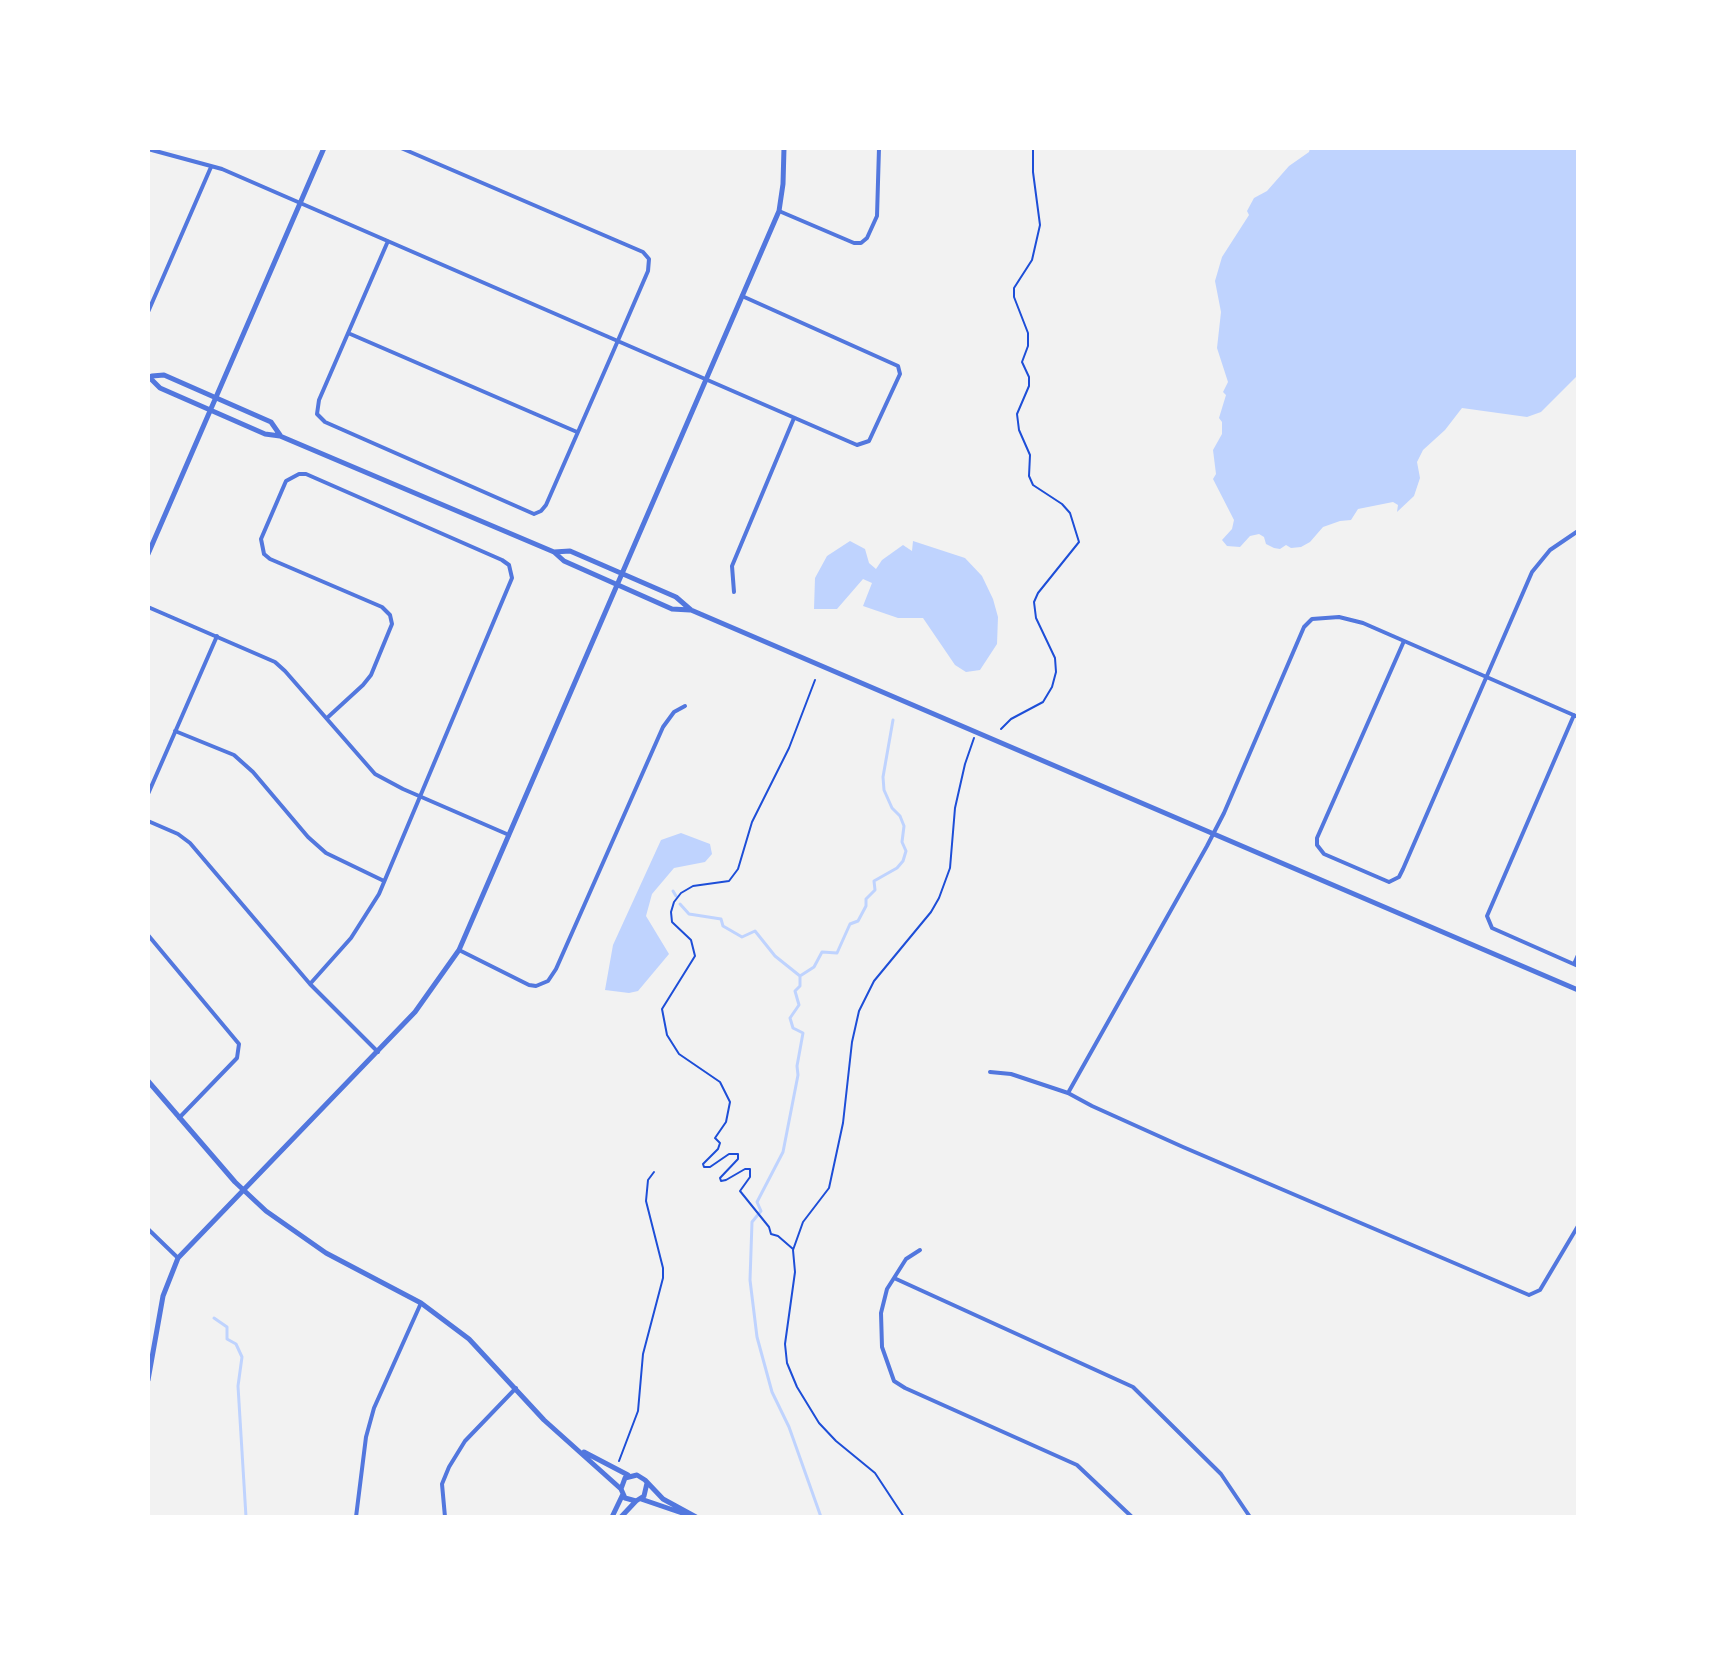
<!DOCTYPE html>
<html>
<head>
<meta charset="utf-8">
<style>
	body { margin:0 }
	#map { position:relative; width:1726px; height:1665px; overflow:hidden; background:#f2f2f2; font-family:"Work Sans",sans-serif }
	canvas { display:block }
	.frame { position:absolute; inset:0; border:150px solid #fff; pointer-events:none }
</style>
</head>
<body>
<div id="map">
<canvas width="1726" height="1665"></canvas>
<div class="frame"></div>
</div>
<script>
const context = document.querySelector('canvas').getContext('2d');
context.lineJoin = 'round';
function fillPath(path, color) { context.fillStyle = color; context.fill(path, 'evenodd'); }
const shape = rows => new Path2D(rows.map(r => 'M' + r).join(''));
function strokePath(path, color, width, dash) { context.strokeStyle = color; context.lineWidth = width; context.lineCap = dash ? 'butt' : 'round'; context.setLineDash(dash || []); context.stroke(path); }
const water = shape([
	[1310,148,1578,148,1578,375,1541,412,1527,417,1462,408,1445,430,1423,450,1417,462,1420,478,1414,496,1397,512,1398,505,1393,502,1358,509,1351,520,1340,521,1323,527,1310,542,1301,547,1291,548,1286,545,1280,549,1274,548,1266,544,1264,537,1259,534,1250,536,1240,547,1227,546,1222,540,1232,529,1234,520,1213,479,1216,474,1213,450,1222,434,1222,422,1219,418,1226,395,1223,392,1228,382,1217,348,1221,312,1215,281,1222,257,1249,215,1247,211,1254,198,1267,191,1289,166,1309,152],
	[850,541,865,549,869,563,876,569,882,560,903,545,912,551,913,541,965,558,982,576,993,599,998,617,997,644,980,670,966,672,955,665,923,618,898,618,863,606,872,583,863,579,837,609,814,609,815,578,827,556],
	[681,833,710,844,712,854,705,862,674,868,652,894,646,916,669,954,638,991,629,993,605,990,613,945,661,840]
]);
const stream = shape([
	[673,891,676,896],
	[680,904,689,914,721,919,723,926,742,937,755,931,775,956,800,976],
	[800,976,800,986,795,991,799,1005,790,1018,793,1028,803,1033,797,1066,798,1075,783,1152,757,1202,761,1211,752,1222,750,1280,757,1337,772,1392,789,1427,821,1517],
	[800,976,814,967,822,952,837,953,850,924,858,921,866,906,866,899,875,890,874,881,897,868,903,861,906,851,902,842,904,826,900,816,892,808,884,790,883,777,893,720],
	[214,1318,227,1327,227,1339,236,1344,242,1357,238,1386,246,1517]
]);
const path = shape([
	[1001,729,1011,719,1043,702,1052,687,1056,672,1055,658,1036,618,1034,602,1038,593,1079,542,1070,513,1062,504,1033,485,1029,476,1030,455,1019,430,1017,414,1029,386,1029,377,1022,362,1028,346,1028,333,1014,297,1014,288,1032,260,1040,225,1033,172,1033,148],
	[793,1249,778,1236,771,1234,769,1227,740,1191,750,1177,750,1169,745,1169,726,1180,721,1181,720,1178,738,1159,738,1154,729,1154,710,1167,704,1167,703,1164,718,1149,720,1143,715,1138,726,1122,730,1102,720,1082,679,1054,667,1035,662,1009,695,956,691,940,672,922,671,912,674,902,681,893,693,886,729,881,738,869,752,822,789,748,815,680],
	[619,1461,638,1411,643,1354,663,1278,663,1268,646,1201,648,1180,654,1172],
	[904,1517,875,1473,836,1441,819,1423,797,1387,787,1363,785,1344,795,1272,793,1250,803,1222,829,1188,843,1123,852,1042,859,1011,874,981,931,912,939,898,950,868,955,808,965,764,974,738]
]);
const minor = shape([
	[148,149,222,169,857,445,869,441,900,374,898,366,742,296],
	[779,211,854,243,861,243,867,238,877,216,879,148],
	[388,241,319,400,317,414,325,422,534,514,541,511,546,505,613,352,648,271,649,259,643,252,401,148],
	[148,312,211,167],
	[348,333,577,432],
	[734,592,732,566,794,418],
	[148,607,275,662,285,671,375,774,403,789,509,835],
	[1404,641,1317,838,1317,845,1324,854,1389,882,1399,877,1403,869,1532,572,1550,550,1578,531],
	[1574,715,1487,916,1492,928,1578,966],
	[175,731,234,755,253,772,308,837,326,853,384,881],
	[148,794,217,636],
	[148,821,178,834,190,843,310,984,378,1052],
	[148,935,239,1044,237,1058,179,1118],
	[459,950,529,985,536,986,548,981,556,969,663,727,674,712,685,706],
	[1574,964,1578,955],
	[310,984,351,938,379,894,512,578,509,565,502,560,306,474,299,474,286,481,261,539,264,554,270,559,382,607,390,615,392,624,371,675,363,685,327,718],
	[990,1072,1011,1074,1068,1093,1092,1106,1183,1147,1529,1295,1540,1290,1578,1226],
	[1068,1093,1207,846,1224,813,1304,627,1312,619,1339,617,1363,623,1578,717],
	[148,1229,178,1258],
	[920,1250,906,1259,894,1278,887,1289,881,1313,882,1347,894,1381,905,1388,1077,1465,1132,1517],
	[894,1278,1133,1387,1221,1474,1250,1517],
	[356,1517,366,1437,374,1408,421,1303],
	[445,1517,442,1484,449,1467,465,1441,516,1388]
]);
const tertiary = shape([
	[148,376,160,388,265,434,280,436,554,552,564,561,672,609,690,610],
	[152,376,164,375,271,422,280,435],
	[554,552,570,551,676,597,691,610,1578,990],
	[148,554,324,148],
	[148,1081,235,1182,266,1211,326,1253,421,1303,469,1339,544,1420,621,1489],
	[148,1380,163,1296,178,1258,415,1012,459,950,779,211,783,184,784,148],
	[584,1452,628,1475],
	[647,1483,644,1496,636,1501,625,1498,621,1489,625,1478,637,1475,645,1480,663,1499,696,1517],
	[641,1499,685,1514],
	[612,1517,623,1494],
	[621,1517,636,1501]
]);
fillPath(water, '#bfd3fe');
strokePath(stream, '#bfd3fe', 3);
strokePath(path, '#1d4ed8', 2);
strokePath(minor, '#5277de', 4);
strokePath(tertiary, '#5277de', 5);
</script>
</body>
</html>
